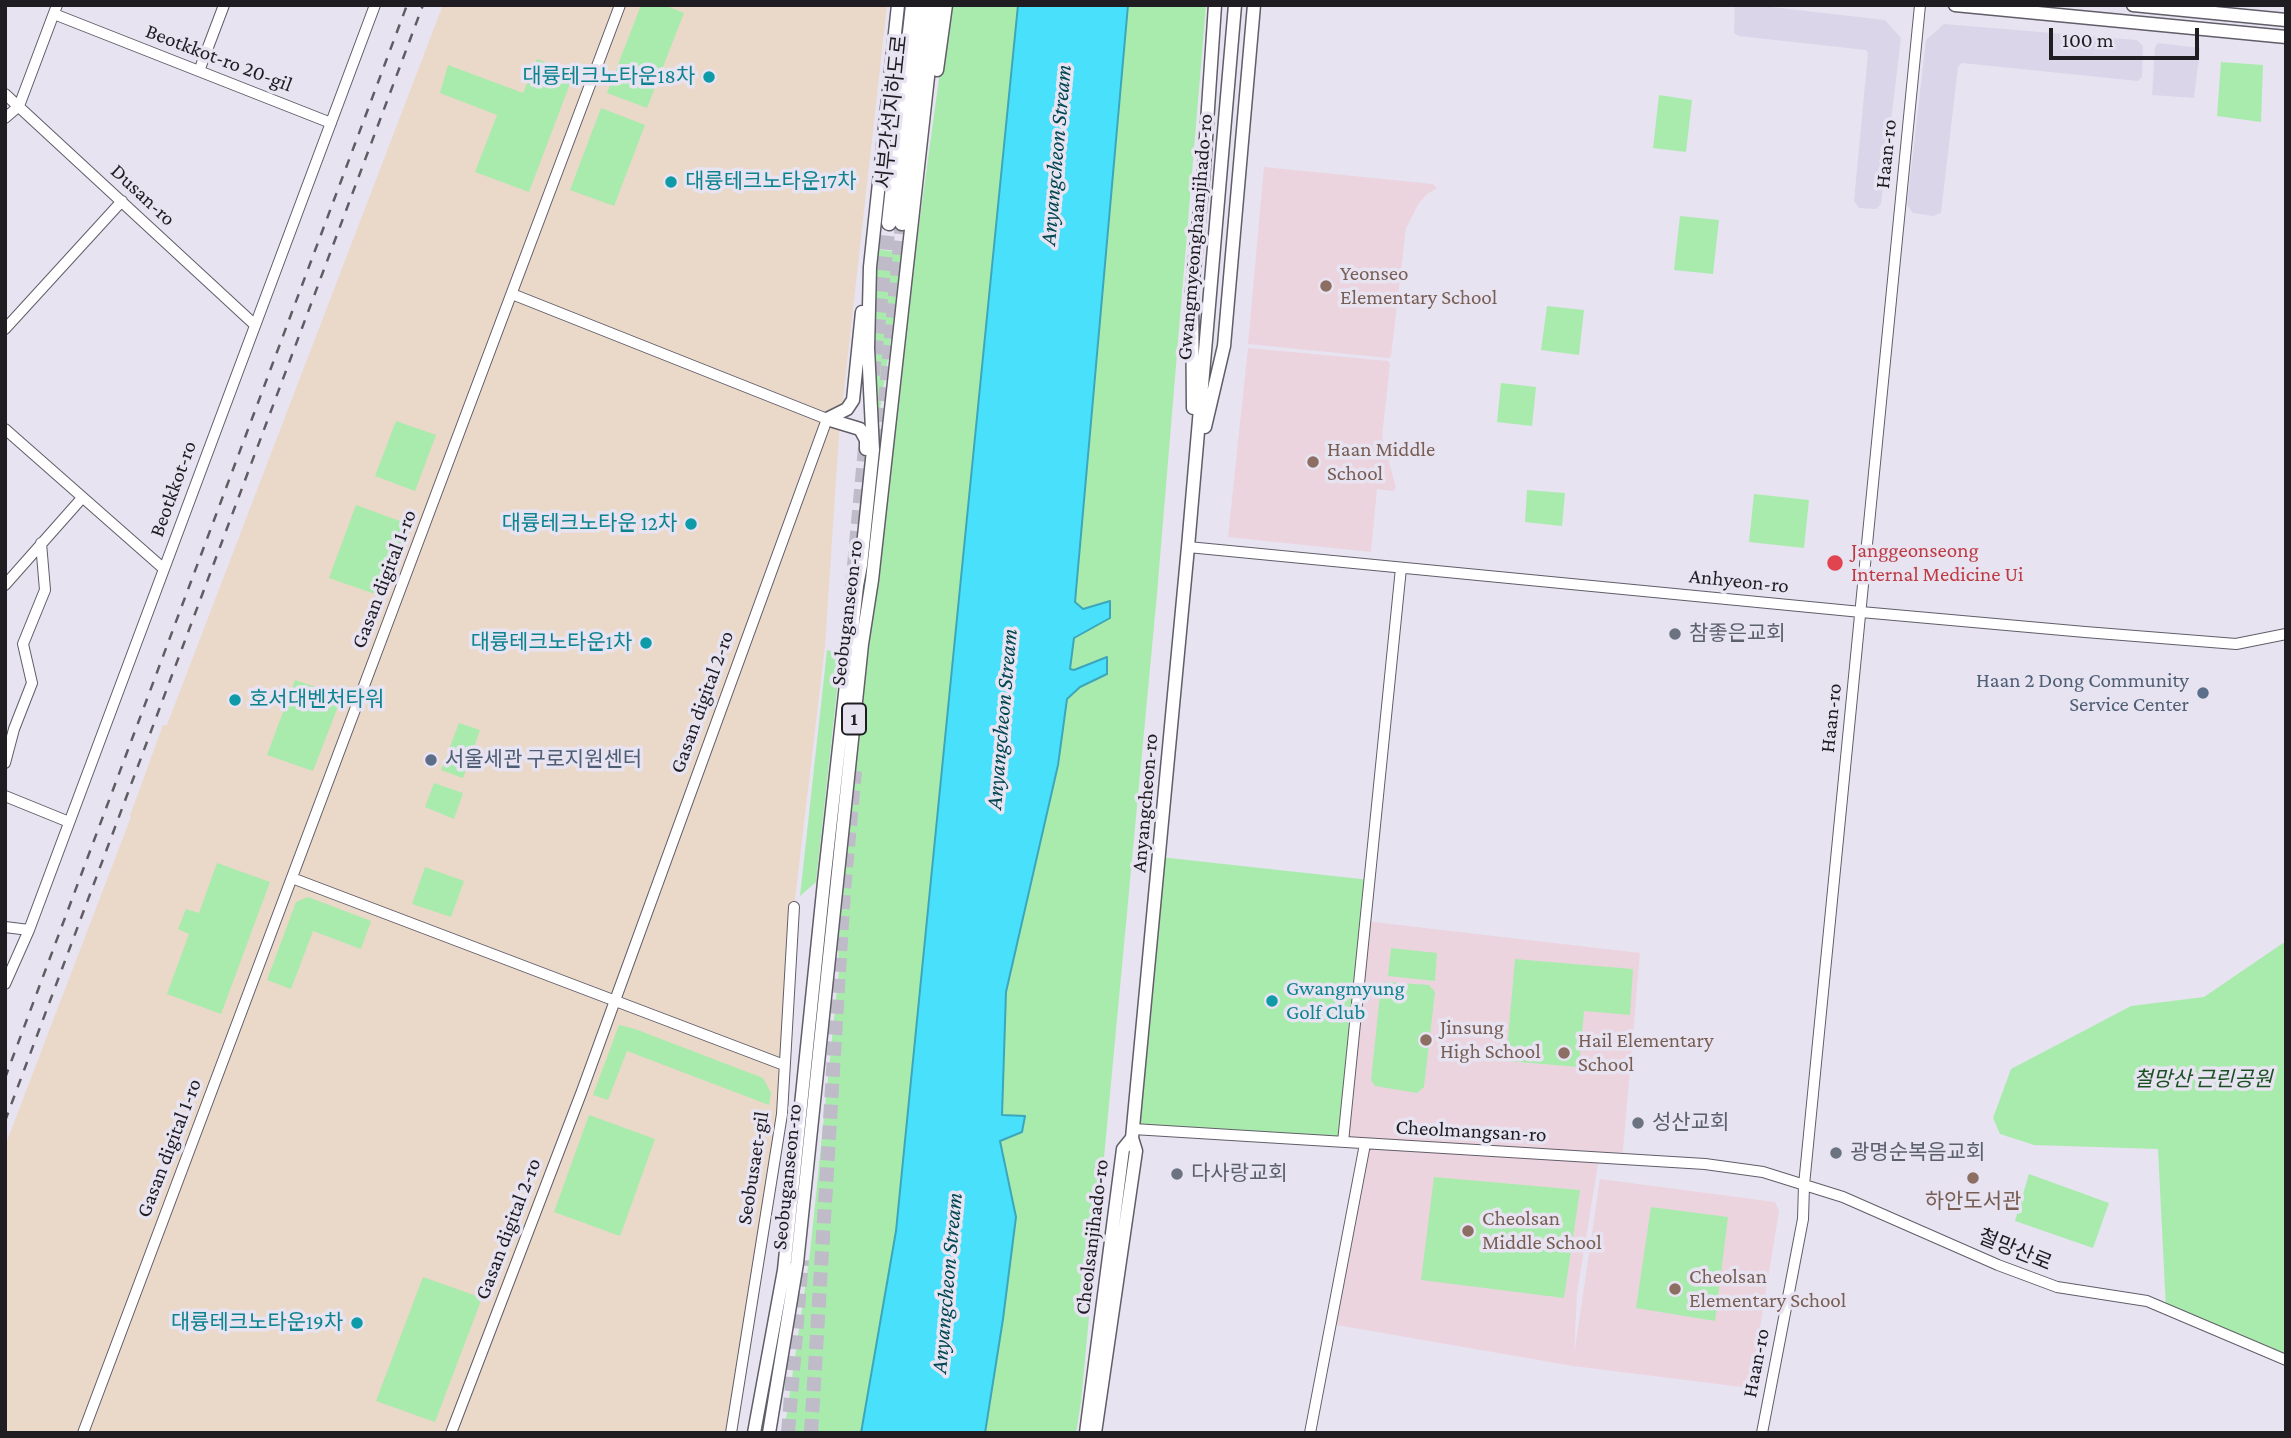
<!DOCTYPE html>
<html>
<head>
<meta charset="utf-8">
<style>
	body { margin:0 }
	#map { position:relative; width:2291px; height:1438px; overflow:hidden; background:#e7e3f1; font-family:"Crimson Pro",serif }
	canvas { display:block }
	.frame { position:absolute; inset:0; border:7px solid #1f1d22; pointer-events:none }
	.scale { position:absolute; left:2049px; top:28px; width:150px; height:32px; box-sizing:border-box; border:4px solid #1f1d22; border-top:0; padding-left:9px; font-size:21px; line-height:24px; white-space:nowrap; color:#1f1d22; -webkit-text-stroke:5px #e7e3f1; paint-order:stroke }
</style>
</head>
<body>
<div id="map">
<canvas width="2291" height="1438"></canvas>
<div class="frame"></div>
<div class="scale">100 m</div>
</div>
<script>
const context = document.querySelector('canvas').getContext('2d');
context.lineJoin = 'round';
function fillPath(path, color) { context.fillStyle = color; context.fill(path, 'evenodd'); }
const shape = rows => new Path2D(rows.map(r => 'M' + r).join(''));
function strokePath(path, color, width, dash) { context.strokeStyle = color; context.lineWidth = width; context.lineCap = dash ? 'butt' : 'round'; context.setLineDash(dash || []); context.stroke(path); }
function write(font, color, halo, rows, align = 'center') {
  context.font = font + ' "Crimson Pro","Noto Sans KR",serif'; context.lineWidth = 7; context.setLineDash([]); context.textBaseline = 'middle'; context.strokeStyle = halo; context.fillStyle = color; for (const [text, x, y, turn = 0] of rows) {
    context.save(); context.translate(x, y); context.rotate((+turn || 0) * Math.PI / 180); context.textAlign = isNaN(turn) ? turn : align; if (halo) context.strokeText(text, 0, 0); context.fillText(text, 0, 0); context.restore();
  }
}
const built = shape([
	[1754,5,1885,20,1901,38,1881,204,1876,209,1859,208,1854,201,1868,53,1866,50,1739,36,1734,33,1735,6],
	[1944,24,2137,40,2143,46,2142,77,2138,81,1962,63,1958,67,1941,213,1933,216,1913,213,1907,205,1926,40],
	[2158,43,2200,48,2194,98,2152,95,2155,47]
]);
const industrial = shape([
	[443,5,887,5,839,434,825,646,794,907,772,1175,727,1433,5,1433,5,1146,131,817,130,816,163,725,167,725]
]);
const education = shape([
	[1264,167,1433,184,1437,188,1427,194,1419,203,1406,228,1391,356,1389,358,1248,344],
	[1248,348,1388,361,1390,364,1382,436,1396,488,1393,491,1377,489,1371,552,1228,537],
	[1365,921,1640,953,1622,1162,1599,1158,1577,1293,1574,1355,1600,1179,1775,1202,1779,1211,1750,1388,1573,1366,1331,1324,1364,1144,1343,1142]
]);
const green = shape([
	[641,5,664,5,684,13,647,108,607,93],
	[949,5,1206,5,1157,594,1081,1402,1076,1433,784,1433,810,1253,839,970,838,942,870,625,880,567,880,544,902,350],
	[537,59,574,73,529,192,475,172,497,115,440,93,448,65,523,93],
	[2221,62,2263,65,2261,122,2217,116],
	[1659,95,1692,100,1686,152,1653,148],
	[601,108,645,125,614,206,570,190],
	[1680,216,1719,220,1713,274,1674,270],
	[876,249,904,253,879,416,873,349],
	[1547,306,1584,310,1579,355,1541,350],
	[1501,383,1536,387,1532,426,1497,422],
	[396,421,436,435,415,491,375,476],
	[1527,490,1565,493,1562,526,1525,522],
	[1754,494,1809,500,1804,548,1749,542],
	[356,505,408,524,381,596,329,578],
	[827,650,841,653,816,882,800,896],
	[295,680,342,696,313,771,267,755],
	[459,723,480,730,463,778,441,770],
	[434,783,463,793,454,819,425,807],
	[1160,857,1370,880,1343,1142,1133,1129],
	[217,863,270,882,221,1014,167,994,189,934,178,929,186,909,199,913],
	[425,867,464,881,451,917,412,904],
	[308,897,371,921,361,949,313,931,291,989,267,980,296,902],
	[2286,941,2286,1360,2166,1309,2158,1149,2034,1145,2000,1134,1993,1118,2011,1069,2131,1006,2204,997],
	[1391,948,1437,953,1435,981,1388,976],
	[1515,959,1633,969,1630,1015,1584,1011,1579,1067,1506,1061],
	[1386,982,1429,985,1435,992,1424,1087,1417,1093,1375,1086,1371,1080,1381,985],
	[619,1025,635,1029,763,1078,771,1093,769,1105,627,1051,608,1100,593,1095],
	[589,1115,655,1139,620,1236,554,1212],
	[2029,1174,2109,1203,2093,1248,2015,1221],
	[1434,1177,1580,1190,1564,1298,1421,1280],
	[1651,1207,1728,1217,1715,1321,1636,1308],
	[423,1277,482,1298,435,1422,376,1401]
]);
const water = shape([
	[1018,5,1128,5,1075,602,1083,609,1110,601,1110,618,1074,638,1070,669,1074,670,1107,657,1107,674,1080,687,1067,699,1058,765,1006,992,1002,1115,1025,1116,1022,1132,1000,1141,1016,1217,1003,1319,985,1433,861,1433,896,1231,1018,5]
]);
const highwayTunnel = shape([
	[873,375,889,223],
	[879,464,902,223],
	[852,587,866,437],
	[824,954,827,904],
	[788,1433,802,1260],
	[811,1433,844,890,855,771]
]);
const minor = shape([
	[54,14,331,123],
	[199,71,224,5],
	[5,94,255,325],
	[5,118,19,106,57,5],
	[5,329,122,201],
	[5,429,164,569],
	[1188,547,1861,612,2085,632,2236,644,2286,634],
	[5,585,82,498],
	[5,763,14,729,32,683,23,644,45,590,41,543],
	[5,796,69,822],
	[292,878,784,1065],
	[5,927,29,930],
	[5,984,29,930,375,5],
	[1133,1129,1705,1164,1763,1172,1843,1197,1998,1265,2057,1287,2147,1301,2286,1360],
	[1343,1142,1401,568],
	[83,1433,620,5],
	[451,1433,582,1091,827,419,512,294],
	[731,1433,782,1114,794,907],
	[1310,1433,1365,1144],
	[1762,1433,1803,1219,1804,1185,1920,5]
]);
const major = shape([
	[1955,5,2286,37],
	[2133,5,2286,20],
	[937,70,946,5],
	[1193,408,1192,291,1204,167,1215,5],
	[827,419,860,429,866,440,866,449],
	[827,419,847,409,853,400,862,312],
	[1205,427,1224,346,1254,5],
	[754,1433,784,1270,824,882,857,586,861,565,873,450,868,348,870,267,898,5],
	[769,1433,797,1263,862,644,872,580,936,5],
	[1086,1433,1123,1149,1132,1138],
	[1095,1433,1136,1151,1132,1138,1188,547,1235,5]
]);
const highway = shape([
	[889,223,913,5],
	[902,223,924,5]
]);
const rail = shape([
	[5,1078,407,5],
	[5,1121,423,5]
]);
const markers = [
	[709,77,7,"#0f9aa8"],
	[671,182,7,"#0f9aa8"],
	[1326,286,7,"#8d6e63"],
	[1313,462,7,"#8d6e63"],
	[691,524,7,"#0f9aa8"],
	[1835,563,9,"#e0444e"],
	[1675,634,7,"#6b7280"],
	[646,643,7,"#0f9aa8"],
	[2203,693,7,"#5c6f8a"],
	[235,700,7,"#0f9aa8"],
	[431,760,7,"#5c6f8a"],
	[1272,1001,7,"#0f9aa8"],
	[1426,1040,7,"#8d6e63"],
	[1564,1053,7,"#8d6e63"],
	[1638,1123,7,"#6b7280"],
	[1836,1153,7,"#6b7280"],
	[1177,1174,7,"#6b7280"],
	[1973,1178,7,"#8d6e63"],
	[1468,1231,7,"#8d6e63"],
	[1675,1289,7,"#8d6e63"],
	[357,1323,7,"#0f9aa8"]
];
const shields = [
	[854,719,24]
];
const shieldNames = [
	["1",854,719]
];
const streetNames = [
	["Beotkkot-ro 20-gil",219,58,21],
	["서부간선지하도로",892,112,-84],
	["Haan-ro",1886,154,-84],
	["Dusan-ro",143,195,43],
	["Gwangmyeonghaanjihado-ro",1195,237,-85],
	["Beotkkot-ro",173,489,-70],
	["Gasan digital 1-ro",384,579,-69],
	["Anhyeon-ro",1739,581,6],
	["Seobuganseon-ro",847,613,-83],
	["Gasan digital 2-ro",702,702,-70],
	["Haan-ro",1831,718,-84],
	["Anyangcheon-ro",1145,803,-85],
	["Cheolmangsan-ro",1471,1131,3],
	["Gasan digital 1-ro",169,1148,-69],
	["Seobusaet-gil",753,1168,-81],
	["Seobuganseon-ro",787,1177,-84],
	["Gasan digital 2-ro",508,1229,-69],
	["Cheolsanjihado-ro",1092,1237,-83],
	["철망산로",2015,1250,22],
	["Haan-ro",1756,1363,-79]
];
const cultureNames = [
	["대륭테크노타운18차",695,77],
	["대륭테크노타운17차",685,182,"left"],
	["대륭테크노타운 12차",677,524],
	["대륭테크노타운1차",632,643],
	["호서대벤처타워",249,700,"left"],
	["Gwangmyung",1286,989,"left"],
	["Golf Club",1286,1013,"left"],
	["대륭테크노타운19차",343,1323]
];
const educationNames = [
	["Yeonseo",1340,274],
	["Elementary School",1340,298],
	["Haan Middle",1327,450],
	["School",1327,474],
	["Jinsung",1440,1028],
	["High School",1440,1052],
	["Hail Elementary",1578,1041],
	["School",1578,1065],
	["하안도서관",1973,1202,"center"],
	["Cheolsan",1482,1219],
	["Middle School",1482,1243],
	["Cheolsan",1689,1277],
	["Elementary School",1689,1301]
];
const healthNames = [
	["Janggeonseong",1851,551],
	["Internal Medicine Ui",1851,575]
];
const worshipNames = [
	["참좋은교회",1689,634],
	["성산교회",1652,1123],
	["광명순복음교회",1850,1153],
	["다사랑교회",1191,1174]
];
const serviceNames = [
	["Haan 2 Dong Community",2189,681],
	["Service Center",2189,705],
	["서울세관 구로지원센터",445,760,"left"]
];
const parkNames = [
	["철망산 근린공원",2203,1080]
];
const waterNames = [
	["Anyangcheon Stream",1056,155,-85],
	["Anyangcheon Stream",1002,719,-85],
	["Anyangcheon Stream",947,1283,-85]
];
fillPath(built, '#dbd5ea');
fillPath(industrial, '#ead8c8');
fillPath(education, '#ecd4df');
fillPath(green, '#a9ebad');
fillPath(water, '#49e0fc');
strokePath(water, '#3ca6bb', 2);
strokePath(highwayTunnel, '#bfbbc8', 14, [14, 7]);
strokePath(minor, '#615d69', 12);
strokePath(major, '#615d69', 15);
strokePath(highway, '#615d69', 17);
strokePath(minor, '#fff', 10);
strokePath(major, '#fff', 12);
strokePath(highway, '#fff', 14);
strokePath(rail, '#5f5c64', 2.5, [9, 9]);
for (const [x, y, r, color] of markers) { const dot = new Path2D(); dot.arc(x, y, r, 0, 2 * Math.PI); context.fillStyle = color; context.fill(dot); strokePath(dot, '#e7e3f1', 2.5); }
for (const [x, y, w] of shields) { const box = new Path2D(); box.roundRect(x - w / 2, y - 15.5, w, 31, 5); context.fillStyle = '#e7e3f1'; context.fill(box); strokePath(box, '#1f1d22', 2); }
write('bold 19px', '#1f1d22', null, shieldNames);
write('21px', '#1f1d22', '#e7e3f1', streetNames);
write('21px', '#0d838f', '#e7e3f1', cultureNames, 'right');
write('21px', '#785e54', '#e7e3f1', educationNames, 'left');
write('21px', '#be3a42', '#e7e3f1', healthNames, 'left');
write('21px', '#5b616d', '#e7e3f1', worshipNames, 'left');
write('21px', '#4e5e75', '#e7e3f1', serviceNames, 'right');
write('italic 21px', '#1b5122', '#e7e3f1', parkNames);
write('italic 23px', '#004651', '#e7e3f1', waterNames);
</script>
</body>
</html>
